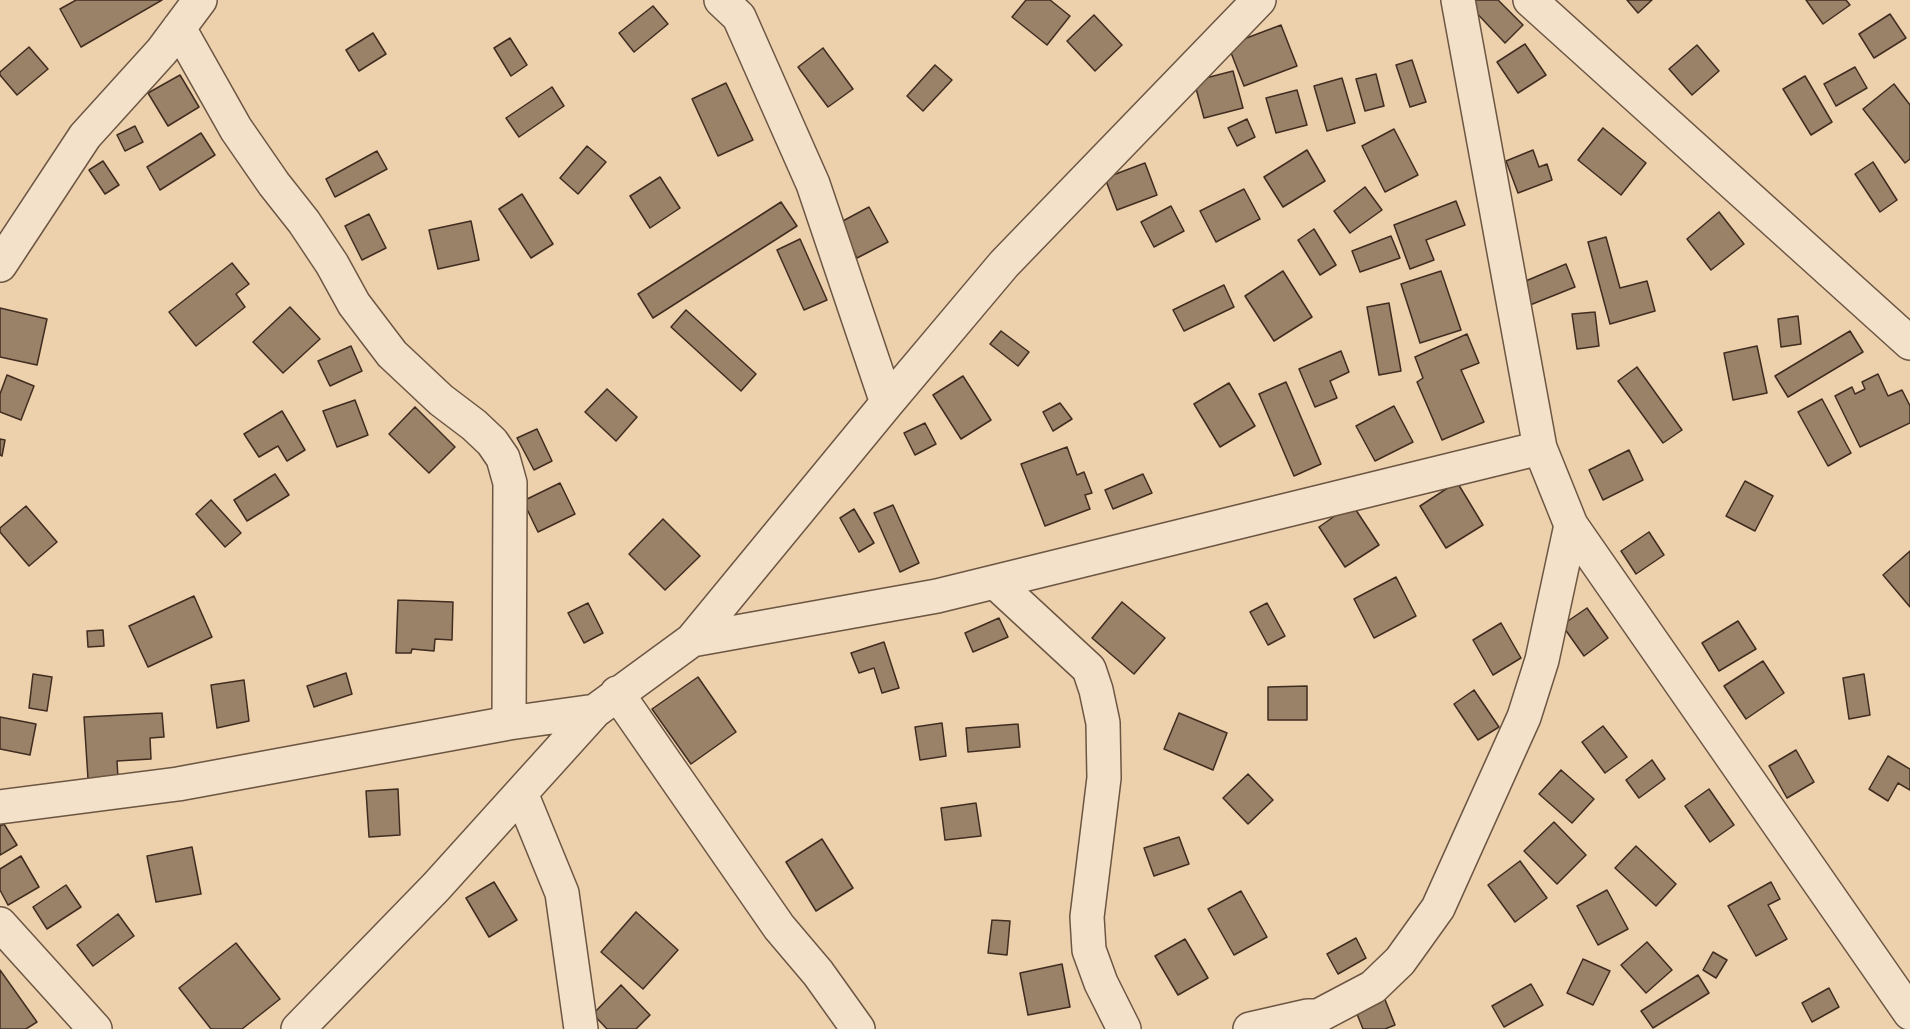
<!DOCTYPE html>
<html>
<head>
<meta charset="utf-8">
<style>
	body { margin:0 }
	canvas { display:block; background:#ecd1ac }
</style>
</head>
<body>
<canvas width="1910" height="1029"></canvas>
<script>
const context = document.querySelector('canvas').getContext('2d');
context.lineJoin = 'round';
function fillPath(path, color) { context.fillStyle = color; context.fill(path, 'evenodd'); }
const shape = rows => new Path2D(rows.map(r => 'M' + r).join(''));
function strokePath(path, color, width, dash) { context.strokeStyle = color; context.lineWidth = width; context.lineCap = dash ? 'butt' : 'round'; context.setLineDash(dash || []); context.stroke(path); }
const building = shape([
	[76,0,162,0,81,47,60,9,76,0],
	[1026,0,1050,0,1070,16,1047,45,1012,17,1026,0],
	[1474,0,1498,0,1523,25,1505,43,1469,5,1474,0],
	[1627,0,1652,0,1638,13,1627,0],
	[1806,0,1846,0,1850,5,1823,24,1806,0],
	[653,6,668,24,634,52,619,33,653,6],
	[1890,14,1906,38,1874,58,1859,34,1890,14],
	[1094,15,1122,45,1095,71,1067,41,1094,15],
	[1281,25,1297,66,1244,86,1228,45,1281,25],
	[373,33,386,54,359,71,346,50,373,33],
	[510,38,527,65,511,76,494,48,510,38],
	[1525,44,1546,75,1518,93,1497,62,1525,44],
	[1697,45,1719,71,1692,95,1669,69,1697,45],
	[29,47,48,69,17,95,0,75,0,72,29,47],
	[823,48,853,89,828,107,798,67,823,48],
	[1412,60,1426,102,1410,107,1396,65,1412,60],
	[935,65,952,80,923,111,907,96,935,65],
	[1855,67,1867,88,1836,106,1824,84,1855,67],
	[1233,71,1243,108,1204,118,1194,81,1233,71],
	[1376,74,1384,106,1365,111,1356,79,1376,74],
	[180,75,199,107,168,126,148,93,180,75],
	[1805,76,1832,122,1811,135,1783,89,1805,76],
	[1342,78,1355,123,1327,131,1314,86,1342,78],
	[726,83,753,140,718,156,692,99,726,83],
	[1894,84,1910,105,1910,159,1905,163,1863,109,1894,84],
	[552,87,564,106,519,137,506,118,552,87],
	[1297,90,1307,125,1276,133,1266,98,1297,90],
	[1247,119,1255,137,1237,146,1228,128,1247,119],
	[135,126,143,142,125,151,117,135,135,126],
	[1603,128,1646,163,1621,195,1578,160,1603,128],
	[1394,129,1418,175,1385,192,1362,146,1394,129],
	[201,133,215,155,160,190,147,167,201,133],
	[587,146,606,162,578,194,560,178,587,146],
	[1307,150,1325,181,1283,207,1264,177,1307,150],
	[1533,150,1539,167,1547,164,1552,180,1518,193,1506,161,1533,150],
	[377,151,387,169,335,197,326,179,377,151],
	[103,161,119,185,105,194,89,170,103,161],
	[1873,162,1897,200,1880,212,1855,174,1873,162],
	[1145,163,1157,195,1117,210,1105,178,1145,163],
	[660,177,680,208,650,228,630,196,660,177],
	[1365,187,1382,210,1350,233,1334,211,1365,187],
	[1244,189,1260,219,1216,242,1200,211,1244,189],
	[522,194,553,244,531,258,499,209,522,194],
	[1456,201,1465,225,1426,240,1434,260,1410,269,1394,225,1456,201],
	[781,202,797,226,653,318,638,294,781,202],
	[1171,206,1184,231,1154,247,1141,222,1171,206],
	[869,207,888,242,857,258,839,223,869,207],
	[1719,212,1744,244,1711,270,1687,239,1719,212],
	[369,214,386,248,362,260,345,226,369,214],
	[471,221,479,260,438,269,429,230,471,221],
	[1314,229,1336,265,1320,275,1298,240,1314,229],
	[1391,236,1400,258,1360,272,1352,251,1391,236],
	[1606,237,1620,288,1647,281,1655,311,1610,324,1588,242,1606,237],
	[800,239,827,300,804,310,777,250,800,239],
	[232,263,249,284,236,294,245,307,196,346,169,312,232,263],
	[1566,264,1575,287,1530,305,1521,283,1566,264],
	[1283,271,1312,317,1274,341,1245,296,1283,271],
	[1441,271,1461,330,1420,343,1401,284,1441,271],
	[1224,285,1234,307,1184,331,1173,310,1224,285],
	[1389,303,1401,371,1379,375,1367,307,1389,303],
	[290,307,320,339,283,373,253,342,290,307],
	[0,308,47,319,37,365,0,357,0,308],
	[686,310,756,374,741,391,671,327,686,310],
	[1595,312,1599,346,1577,349,1572,314,1595,312],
	[1798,316,1801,344,1781,347,1778,319,1798,316],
	[1001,331,1029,352,1018,366,990,344,1001,331],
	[1850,331,1863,352,1788,397,1775,376,1850,331],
	[1467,334,1479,363,1461,370,1484,422,1442,440,1417,382,1423,378,1415,357,1467,334],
	[351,346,362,371,330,386,318,361,351,346],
	[1757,346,1767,393,1733,400,1724,353,1757,346],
	[1341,351,1349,372,1330,381,1337,398,1315,407,1299,369,1341,351],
	[1637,367,1682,430,1663,443,1618,381,1637,367],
	[1878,374,1888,396,1902,390,1910,406,1910,423,1860,447,1835,396,1852,387,1855,394,1865,389,1862,382,1878,374],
	[7,375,34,386,21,420,0,412,0,394,7,375],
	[963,376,991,420,961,439,933,395,963,376],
	[1286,382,1321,464,1294,476,1259,394,1286,382],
	[1229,383,1255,426,1220,447,1194,404,1229,383],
	[607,389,637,417,616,441,585,412,607,389],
	[1822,399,1851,453,1828,466,1798,412,1822,399],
	[355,400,368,435,337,447,323,411,355,400],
	[1060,403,1072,419,1053,431,1043,412,1060,403],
	[1394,406,1413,442,1375,461,1356,426,1394,406],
	[415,407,455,447,429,473,389,434,415,407],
	[282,411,305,450,287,461,278,446,259,457,244,434,282,411],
	[925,423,936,444,915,455,904,433,925,423],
	[537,429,552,461,534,470,517,438,537,429],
	[0,439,5,440,2,456,0,455,0,439],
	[1067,447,1077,475,1084,472,1092,493,1085,495,1090,509,1045,526,1021,464,1067,447],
	[1629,450,1643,480,1603,500,1589,470,1629,450],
	[275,474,289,495,247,521,234,500,275,474],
	[1143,474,1152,493,1113,509,1105,490,1143,474],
	[1745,481,1773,496,1755,531,1726,516,1745,481],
	[1457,482,1483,525,1446,548,1420,506,1457,482],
	[560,483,575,514,538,532,523,501,560,483],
	[211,500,241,533,225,547,196,514,211,500],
	[1352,504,1379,545,1345,567,1319,527,1352,504],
	[893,505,919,563,900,572,874,513,893,505],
	[26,506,57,542,29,566,0,532,0,528,26,506],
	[854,509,874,543,859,552,840,518,854,509],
	[663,519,700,556,665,590,629,554,663,519],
	[1649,532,1664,555,1636,574,1621,551,1649,532],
	[1910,551,1910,607,1883,575,1910,551],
	[1396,577,1416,616,1374,638,1354,599,1396,577],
	[194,596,212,637,148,667,129,626,194,596],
	[398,600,453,602,452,640,435,639,434,651,412,649,411,653,396,653,398,600],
	[1122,602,1165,638,1134,674,1092,638,1122,602],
	[588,603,603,633,584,643,568,613,588,603],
	[1267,603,1285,636,1268,645,1250,612,1267,603],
	[1587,608,1608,638,1584,656,1562,625,1587,608],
	[999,618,1008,637,973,652,965,633,999,618],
	[1738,621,1756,649,1719,671,1702,643,1738,621],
	[1501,623,1521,658,1493,675,1473,640,1501,623],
	[103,630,104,646,88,647,87,631,103,630],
	[884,642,899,688,882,693,874,668,859,673,851,653,884,642],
	[1763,661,1784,693,1746,719,1724,686,1763,661],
	[346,673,352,694,314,707,307,686,346,673],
	[33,674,52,677,47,711,29,708,33,674],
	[1864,674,1870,715,1849,719,1843,678,1864,674],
	[698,677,736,732,691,764,652,709,698,677],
	[244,680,249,721,217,728,211,685,244,680],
	[1307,686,1307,720,1268,720,1268,687,1307,686],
	[1474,690,1499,727,1478,740,1454,704,1474,690],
	[162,713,164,737,150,738,151,759,117,761,118,778,88,779,84,717,162,713],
	[1179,713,1227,733,1213,770,1164,749,1179,713],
	[0,717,36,724,30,755,0,749,0,717],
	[942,723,946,756,920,760,915,727,942,723],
	[1018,724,1020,747,968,752,966,728,1018,724],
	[1603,726,1627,757,1605,773,1582,742,1603,726],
	[1796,750,1814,782,1787,798,1769,766,1796,750],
	[1888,756,1910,769,1910,790,1898,783,1888,801,1869,789,1888,756],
	[1652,760,1665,779,1639,798,1626,780,1652,760],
	[1561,770,1594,799,1572,823,1539,794,1561,770],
	[1248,774,1273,800,1248,824,1223,798,1248,774],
	[398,789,400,835,369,837,366,791,398,789],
	[1709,789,1734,825,1710,842,1685,806,1709,789],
	[976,803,981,836,945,840,941,808,976,803],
	[1554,822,1586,855,1557,884,1524,851,1554,822],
	[4,824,17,845,0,855,0,826,4,824],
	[1179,837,1189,864,1154,876,1144,848,1179,837],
	[822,839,853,888,816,911,786,862,822,839],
	[1636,846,1676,884,1656,906,1615,868,1636,846],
	[192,847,201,894,156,902,147,856,192,847],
	[21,856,39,887,8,905,0,890,0,869,21,856],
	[1520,861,1547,898,1515,922,1488,885,1520,861],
	[494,882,517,920,489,937,466,898,494,882],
	[1771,882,1780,899,1768,905,1787,939,1756,956,1728,906,1771,882],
	[66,885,81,907,47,929,33,907,66,885],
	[1607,890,1628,929,1598,945,1577,906,1607,890],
	[1241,891,1267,937,1234,955,1208,909,1241,891],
	[636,912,678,950,643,989,601,952,636,912],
	[118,914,134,936,93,966,77,945,118,914],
	[992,920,1010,921,1007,955,988,953,992,920],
	[1356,938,1366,958,1338,974,1327,954,1356,938],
	[1185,939,1208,978,1178,995,1155,956,1185,939],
	[1647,942,1672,970,1646,993,1621,965,1647,942],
	[236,943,280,999,242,1029,211,1029,179,988,236,943],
	[1713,952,1727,960,1716,978,1703,970,1713,952],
	[1583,959,1610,971,1593,1005,1567,993,1583,959],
	[1062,964,1070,1007,1028,1015,1020,973,1062,964],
	[0,970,37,1022,26,1029,0,1029,0,970],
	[1698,975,1709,993,1653,1028,1641,1011,1698,975],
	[1531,984,1543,1005,1504,1027,1492,1006,1531,984],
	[621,985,650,1015,636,1029,607,1029,593,1014,621,985],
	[1829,988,1839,1007,1812,1022,1802,1003,1829,988],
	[1384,997,1395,1025,1385,1029,1363,1029,1355,1009,1384,997]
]);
const minor = shape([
	[721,0,739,17,813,184,887,403],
	[1458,0,1540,448,1571,525,1910,1013],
	[1530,0,1910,343],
	[179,28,236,129,274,184,304,222,332,264,354,304,392,354,441,400,474,425,492,442,503,458,510,483,509,723],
	[0,265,85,136,162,51,200,0],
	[995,582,1089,669,1096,690,1103,723,1104,778,1087,917,1089,950,1101,983,1124,1029],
	[692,640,937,596,1540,448],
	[617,693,779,927,818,973,858,1029],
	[521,793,562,893,581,1029],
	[0,807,178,784,509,723,595,711],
	[0,924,95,1029],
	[298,1029,436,887,595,711,692,640,887,403,1004,264,1259,0],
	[1250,1029,1307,1016,1318,1016,1373,987,1400,961,1438,908,1524,717,1542,660,1571,525]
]);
fillPath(building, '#9a8269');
strokePath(building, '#412c20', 1.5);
strokePath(minor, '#6c5543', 36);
strokePath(minor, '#f3e1c9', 33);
</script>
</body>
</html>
